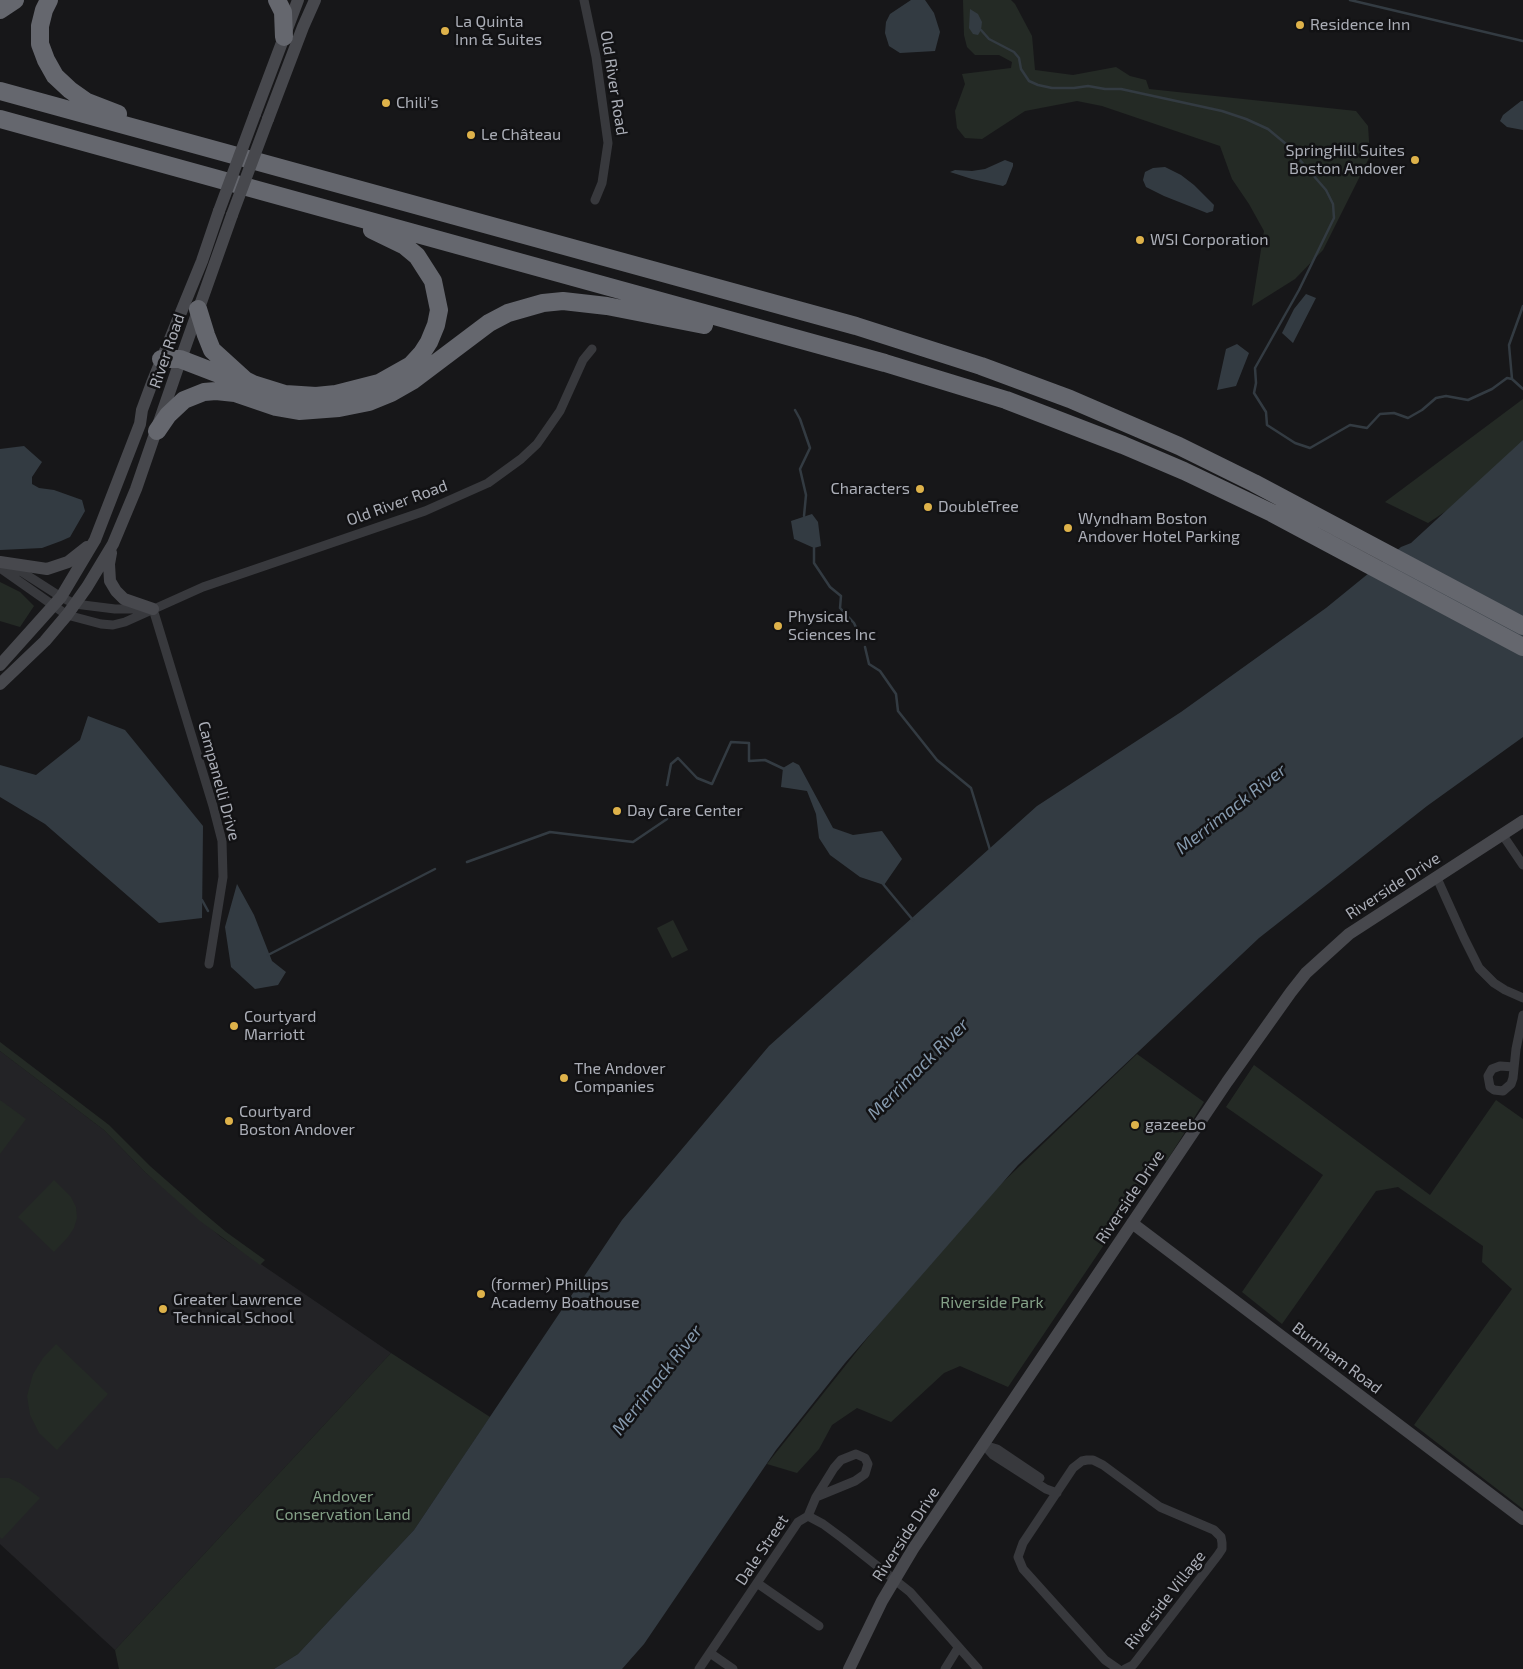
<!DOCTYPE html>
<html>
<head>
<meta charset="utf-8">
<style>
	body { margin:0 }
	canvas { display:block; background:#171719 }
</style>
</head>
<body>
<canvas width="1523" height="1669"></canvas>
<script>
const context = document.querySelector('canvas').getContext('2d');
context.lineJoin = 'round';
function fillPath(path, color) { context.fillStyle = color; context.fill(path, 'evenodd'); }
const shape = rows => new Path2D(rows.map(r => 'M' + r).join(''));
function strokePath(path, color, width, dash) { context.strokeStyle = color; context.lineWidth = width; context.lineCap = dash ? 'butt' : 'round'; context.setLineDash(dash || []); context.stroke(path); }
function write(font, color, halo, rows, align = 'center') {
  context.font = font + ' "Exo 2",sans-serif'; context.lineWidth = 5; context.setLineDash([]); context.textBaseline = 'middle'; context.strokeStyle = halo; context.fillStyle = color; for (const [text, x, y, turn = 0] of rows) {
    context.save(); context.translate(x, y); context.rotate((+turn || 0) * Math.PI / 180); context.textAlign = isNaN(turn) ? turn : align; if (halo) context.strokeText(text, 0, 0); context.fillText(text, 0, 0); context.restore();
  }
}
const built = shape([
	[0,1051,104,1130,145,1172,221,1237,391,1353,115,1650,0,1544]
]);
const green = shape([
	[963,0,1011,0,1015,4,1032,36,1035,70,1073,75,1116,67,1130,76,1146,80,1149,89,1356,111,1368,126,1370,156,1323,250,1295,279,1252,306,1264,231,1249,204,1232,179,1220,146,1102,106,1077,101,1025,111,982,139,965,138,957,128,955,111,965,84,962,74,1011,68,1012,62,999,55,975,55,967,47,964,35],
	[1523,399,1523,460,1428,523,1385,502],
	[0,582,20,592,34,606,20,627,0,621],
	[673,920,688,950,672,958,657,928],
	[0,1042,109,1125,150,1166,200,1210,226,1232,265,1260,260,1265,200,1221,145,1172,104,1130,0,1051],
	[1137,1054,1204,1102,1166,1162,1164,1156,1008,1387,960,1366,944,1373,891,1422,857,1408,832,1425,819,1449,797,1473,767,1464,877,1326,1000,1185],
	[1254,1065,1430,1195,1496,1100,1523,1119,1523,1509,1414,1425,1512,1289,1482,1262,1483,1246,1398,1187,1376,1191,1282,1324,1242,1292,1323,1175,1226,1107],
	[0,1100,26,1119,0,1154],
	[54,1180,71,1197,76,1207,77,1218,74,1228,68,1237,54,1252,18,1217],
	[56,1344,108,1394,57,1450,39,1433,30,1415,27,1396,33,1374,43,1358],
	[391,1353,490,1417,414,1530,298,1654,274,1669,119,1669,115,1650],
	[0,1478,9,1478,20,1483,40,1498,2,1539,0,1537]
]);
const water = shape([
	[911,0,925,0,934,13,940,32,935,51,900,53,889,46,885,33,886,22,890,14],
	[970,9,978,14,982,22,981,30,978,35,973,34,969,28],
	[1521,101,1523,101,1523,130,1507,127,1500,121,1503,115],
	[1005,160,1013,163,1013,166,1006,184,1003,186,972,179,950,172,955,170,972,171,985,169],
	[1165,167,1181,175,1194,185,1214,205,1213,211,1207,213,1164,196,1146,187,1143,180,1145,172,1153,168],
	[1306,294,1316,298,1293,343,1282,333,1294,309],
	[1237,344,1249,353,1236,386,1217,390,1226,349],
	[1523,440,1523,737,1427,806,1259,938,1018,1165,845,1363,776,1450,644,1644,622,1669,274,1669,298,1654,414,1530,622,1220,769,1046,1037,806,1181,712,1326,608,1401,547,1411,543],
	[24,446,42,462,32,477,32,484,39,488,54,490,82,500,85,511,70,537,61,541,42,548,0,550,0,449],
	[812,514,818,522,821,546,814,548,794,539,791,521],
	[88,716,125,730,203,826,202,918,159,923,45,824,0,797,0,765,36,775,80,740],
	[793,762,799,765,833,828,853,835,882,831,890,842,902,859,884,885,860,877,830,855,819,838,816,814,807,791,781,787,783,768],
	[237,884,254,915,272,961,286,972,278,985,255,989,231,967,225,927]
]);
const stream = shape([
	[1350,0,1523,41],
	[981,30,989,39,1014,52,1019,58,1021,69,1029,81,1038,85,1052,88,1074,88,1088,86,1105,89,1121,89,1222,111,1246,119,1268,129,1286,144,1326,190,1333,204,1334,218,1299,290,1255,368,1256,383,1254,393,1266,412,1267,425,1295,443,1310,448,1350,425,1367,428,1380,414,1394,413,1408,418,1422,410,1436,398,1446,396,1468,400,1492,389,1507,378,1512,379,1523,389],
	[1512,379,1509,345,1523,306],
	[795,410,800,419,810,448,800,469,806,495,804,516],
	[814,548,814,563,830,587,841,596,840,608,854,623,859,634],
	[865,647,869,664,880,671,896,694,898,711,937,760,971,788,990,850],
	[667,785,671,764,678,758,697,778,712,784,731,742,749,743,749,761,765,760,784,769],
	[467,862,550,832,633,842,667,819,667,804],
	[883,884,913,920],
	[202,900,208,911],
	[268,955,435,869]
]);
const street = shape([
	[584,0,596,57,608,143,602,183,595,200],
	[0,568,67,615,101,624,113,625,125,622,203,587,425,511,488,483,521,459,537,444,560,411,583,360,592,349],
	[12,568,22,572,61,597,75,604,115,609,146,609],
	[153,609,213,806,222,841,223,877,209,964],
	[1502,834,1523,865],
	[1436,876,1464,938,1479,968,1494,983,1505,990,1523,998],
	[1514,1067,1500,1066,1492,1069,1488,1076,1490,1087,1494,1090,1503,1091,1511,1084,1513,1078,1516,1049,1523,1015],
	[984,1445,993,1455,1046,1489,1057,1493],
	[987,1446,997,1449,1040,1478],
	[808,1516,816,1497,855,1481,865,1474,868,1464,865,1458,856,1454,841,1460,834,1468,816,1497],
	[757,1583,819,1626],
	[710,1653,733,1669],
	[699,1669,798,1522,808,1516,823,1524,842,1538,910,1592,978,1669],
	[945,1669,958,1648],
	[1118,1669,1105,1660,1023,1569,1018,1557,1023,1543,1073,1468,1082,1461,1087,1460,1093,1460,1103,1465,1160,1507,1214,1530,1221,1537,1222,1543,1222,1549,1218,1555,1137,1660,1133,1665,1125,1669]
]);
const secondary = shape([
	[255,114,298,0],
	[268,119,303,27,315,0],
	[111,553,109,564,110,581,116,591,124,599,153,609],
	[0,562,47,569,68,562,87,547],
	[0,665,61,597,95,540,140,424,142,410,152,383,202,261,219,211],
	[0,684,45,641,67,615,87,587,113,544,136,489,177,370,232,215],
	[1132,1223,1523,1519],
	[849,1669,882,1601,913,1549,1227,1082,1291,992,1306,973,1349,934,1523,821]
]);
const highway = shape([
	[49,0,44,10,40,26,40,44,46,60,55,76,70,90,87,102,118,114],
	[277,0,283,12,284,37],
	[0,10,15,0],
	[0,91,856,326,981,366,1070,399,1179,446,1254,483,1523,626],
	[0,119,885,363,1006,400,1123,445,1184,471,1272,513,1523,647],
	[198,309,206,335,212,350,245,380,253,384,285,394,316,396,336,394,379,383,411,365,422,353,429,342,436,325,439,310,433,281,417,256,405,246,372,230],
	[161,359,180,359,232,379,244,380],
	[157,431,168,415,184,400,204,392,216,391,235,393,276,407,299,411,339,408,369,402,391,393,412,381,489,323,508,313,543,303,563,301,607,306,704,325]
]);
const secondaryBridge = shape([
	[219,211,255,114],
	[232,215,268,119]
]);
const markers = [
	[1300,25,5,"#deb24a"],
	[445,31,5,"#deb24a"],
	[386,103,5,"#deb24a"],
	[471,135,5,"#deb24a"],
	[1415,160,5,"#deb24a"],
	[1140,240,5,"#deb24a"],
	[920,489,5,"#deb24a"],
	[928,507,5,"#deb24a"],
	[1068,528,5,"#deb24a"],
	[778,626,5,"#deb24a"],
	[617,811,5,"#deb24a"],
	[234,1026,5,"#deb24a"],
	[564,1078,5,"#deb24a"],
	[229,1121,5,"#deb24a"],
	[1135,1125,5,"#deb24a"],
	[481,1294,5,"#deb24a"],
	[163,1309,5,"#deb24a"]
];
const poiNames = [
	["La Quinta",455,22],
	["Inn & Suites",455,40],
	["Residence Inn",1310,25],
	["Chili's",396,103],
	["Le Château",481,135],
	["SpringHill Suites",1405,151,"right"],
	["Boston Andover",1405,169,"right"],
	["WSI Corporation",1150,240],
	["Characters",910,489,"right"],
	["DoubleTree",938,507],
	["Wyndham Boston",1078,519],
	["Andover Hotel Parking",1078,537],
	["Physical",788,617],
	["Sciences Inc",788,635],
	["Day Care Center",627,811],
	["Courtyard",244,1017],
	["Marriott",244,1035],
	["The Andover",574,1069],
	["Companies",574,1087],
	["Courtyard",239,1112],
	["Boston Andover",239,1130],
	["gazeebo",1145,1125],
	["(former) Phillips",491,1285],
	["Academy Boathouse",491,1303],
	["Greater Lawrence",173,1300],
	["Technical School",173,1318]
];
const streetNames = [
	["Old River Road",614,83,81],
	["River Road",167,351,-71],
	["Old River Road",397,503,-20],
	["Campanelli Drive",219,781,75],
	["Riverside Drive",1393,886,-33],
	["Riverside Drive",1130,1197,-56],
	["Burnham Road",1337,1358,37],
	["Riverside Drive",906,1534,-57],
	["Dale Street",762,1550,-56],
	["Riverside Village",1165,1600,-52]
];
const parkNames = [
	["Riverside Park",992,1303],
	["Andover",343,1497],
	["Conservation Land",343,1515]
];
const waterNames = [
	["Merrimack River",1231,809,-38],
	["Merrimack River",918,1069,-45],
	["Merrimack River",657,1380,-52]
];
fillPath(built, '#232326');
fillPath(green, '#242a25');
fillPath(water, '#333b42');
strokePath(stream, '#333b42', 2.5);
strokePath(street, '#38393d', 9);
strokePath(secondary, '#47484d', 12);
strokePath(highway, '#65676e', 18);
strokePath(secondaryBridge, '#47484d', 12);
for (const [x, y, r, color] of markers) { const dot = new Path2D(); dot.arc(x, y, r, 0, 2 * Math.PI); context.fillStyle = color; context.fill(dot); strokePath(dot, '#121214', 2); }
write('16px', '#abaeb7', '#121214', poiNames, 'left');
write('16px', '#abaeb7', '#121214', streetNames);
write('16px', '#84a087', '#121214', parkNames);
write('italic 18px', '#869aae', '#121214', waterNames);
</script>
</body>
</html>
